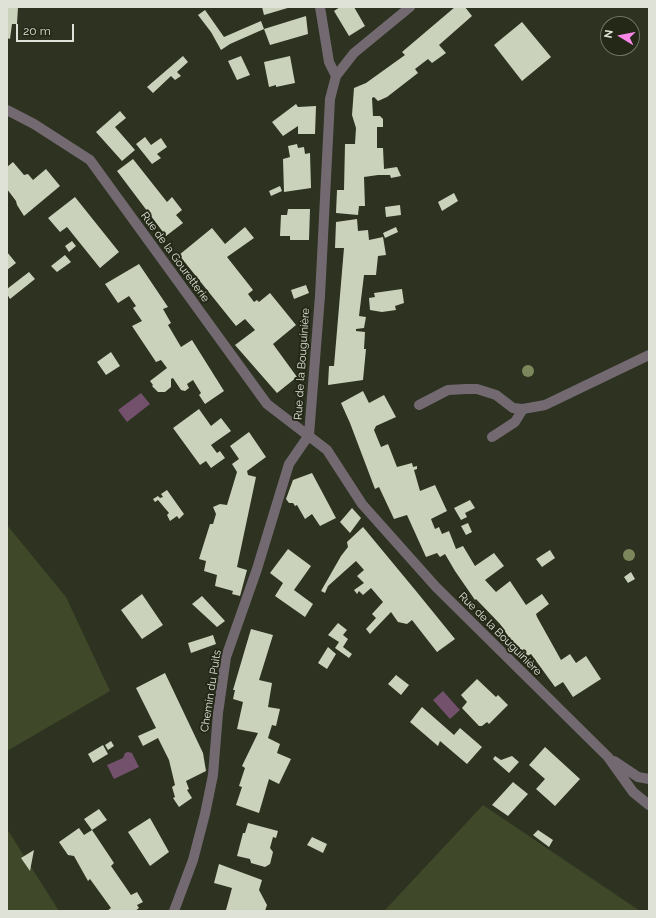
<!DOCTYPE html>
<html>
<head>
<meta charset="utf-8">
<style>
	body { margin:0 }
	#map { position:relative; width:656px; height:918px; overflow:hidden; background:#2d3221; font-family:Raleway,sans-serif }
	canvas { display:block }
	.frame { position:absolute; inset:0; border:8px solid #dfe3d7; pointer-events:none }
	.north { position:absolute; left:600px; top:16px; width:40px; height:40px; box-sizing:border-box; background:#242817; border:1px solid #6f7364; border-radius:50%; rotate:280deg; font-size:11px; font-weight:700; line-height:16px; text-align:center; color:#dfe3d7 }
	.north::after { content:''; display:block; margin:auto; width:14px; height:18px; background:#fa87e7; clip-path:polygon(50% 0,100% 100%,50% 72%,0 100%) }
	.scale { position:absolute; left:16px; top:24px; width:58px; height:18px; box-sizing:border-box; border:2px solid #dfe3d7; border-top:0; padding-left:5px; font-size:12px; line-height:14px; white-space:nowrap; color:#dfe3d7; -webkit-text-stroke:3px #242817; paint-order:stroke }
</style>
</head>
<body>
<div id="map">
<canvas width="656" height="918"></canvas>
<div class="frame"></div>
<div class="north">N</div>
<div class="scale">20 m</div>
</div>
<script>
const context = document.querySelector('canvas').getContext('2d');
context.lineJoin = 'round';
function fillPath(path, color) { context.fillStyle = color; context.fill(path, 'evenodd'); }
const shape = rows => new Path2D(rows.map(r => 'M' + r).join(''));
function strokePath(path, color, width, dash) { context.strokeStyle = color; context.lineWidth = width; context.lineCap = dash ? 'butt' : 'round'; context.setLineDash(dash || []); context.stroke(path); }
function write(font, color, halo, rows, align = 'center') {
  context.font = font + ' Raleway,sans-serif'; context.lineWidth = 4; context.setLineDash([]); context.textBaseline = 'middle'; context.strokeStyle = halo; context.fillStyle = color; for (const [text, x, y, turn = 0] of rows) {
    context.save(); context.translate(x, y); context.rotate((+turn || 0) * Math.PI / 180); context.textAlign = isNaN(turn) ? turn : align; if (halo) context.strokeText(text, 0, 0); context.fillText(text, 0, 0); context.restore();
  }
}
const green = shape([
	[7,525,66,597,110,691,7,751],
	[483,805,640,911,384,911],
	[7,829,59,911,7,911]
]);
const water = shape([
	[141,393,150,404,127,422,118,410],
	[443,691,460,710,450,719,433,700],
	[128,752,132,753,139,767,114,779,107,765,123,758,125,753]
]);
const building = shape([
	[7,7,18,7,17,24,12,24,10,39,7,38],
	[262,7,291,7,264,15],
	[340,7,354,7,365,26,349,36,334,11],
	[455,7,465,7,472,16,439,45,446,53,432,63,428,59,415,69,418,73,387,97,378,101,374,97,372,98,373,116,380,116,383,119,383,127,377,127,377,148,383,148,384,169,397,167,401,176,391,178,390,175,378,175,364,177,365,206,359,206,358,215,336,213,337,190,344,190,345,144,355,144,356,128,352,115,354,88,366,83,405,55,402,52],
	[205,10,224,37,261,21,264,29,230,44,221,50,211,32,198,15],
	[306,16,308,34,270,45,264,29],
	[522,22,551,57,522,81,494,45],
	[183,56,188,62,177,72,181,76,175,80,171,76,153,93,147,87],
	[241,56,250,75,237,80,228,61],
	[290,56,295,83,276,87,276,85,269,87,264,62],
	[296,104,298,107,316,106,315,134,298,134,298,126,283,136,272,122],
	[120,111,126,118,115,127,135,150,122,161,96,132],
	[145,137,151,145,161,138,167,147,157,154,161,158,152,164,136,144],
	[297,144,298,148,304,147,305,154,310,153,311,188,284,192,283,159,290,157,288,146],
	[133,159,167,202,172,197,182,210,176,215,183,223,166,236,117,171],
	[13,162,24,175,28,174,33,180,46,169,60,186,24,216,17,205,16,201,7,189,7,167],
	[280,186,282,191,271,196,269,191],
	[454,193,458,201,442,211,438,202],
	[75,197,119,252,100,268,67,227,60,232,48,218],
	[400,205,401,215,386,217,385,207],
	[288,209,310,209,309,240,290,240,290,236,280,236,281,215,287,215],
	[357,219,358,231,368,230,369,240,383,237,386,255,378,256,376,275,364,275,359,316,366,317,364,328,356,329,356,331,365,332,364,349,366,349,363,380,328,385,329,366,334,366,344,248,335,248,336,222],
	[245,227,254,238,227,257,253,290,248,294,254,302,257,300,259,302,270,293,296,325,273,344,297,377,277,393,235,345,255,330,245,319,236,326,179,255,212,228,225,244],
	[396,227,398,232,385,238,383,233],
	[72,241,76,246,69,252,65,246],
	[7,252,16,263,7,270],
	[65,255,71,262,57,272,51,266],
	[139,264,168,307,163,309,171,323,168,325,181,347,192,340,224,391,205,404,199,395,201,393,193,380,187,384,189,388,185,391,181,390,173,378,171,379,171,387,165,392,158,392,152,386,153,385,150,381,167,368,161,360,156,362,132,326,142,321,133,308,136,306,129,296,118,303,105,284],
	[29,272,35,279,10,299,7,294,7,289],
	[306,285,309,293,294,299,291,290],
	[402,289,404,303,395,306,396,310,382,312,370,310,369,298,375,297,374,293],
	[111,352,120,366,106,375,97,362],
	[363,391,369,403,384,395,396,417,376,426,374,430,381,447,388,444,397,467,412,463,413,467,417,466,417,469,414,470,420,491,435,485,447,511,431,519,435,529,439,527,442,534,449,531,456,549,463,546,475,566,494,553,504,566,485,580,496,592,510,581,526,605,542,594,549,604,536,614,537,617,561,660,570,654,576,663,586,656,601,679,573,697,563,682,555,687,531,654,523,658,500,624,476,599,475,600,455,571,445,554,440,557,437,553,426,557,407,515,394,519,379,487,375,489,350,423,341,403],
	[199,409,211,426,221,418,231,431,211,445,217,453,220,451,225,458,211,468,206,461,200,465,173,428],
	[249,432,266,457,247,471,248,475,256,477,237,567,247,570,240,596,232,594,233,591,215,586,217,575,204,571,206,561,199,559,210,524,213,524,216,514,213,507,220,504,227,505,237,472,232,464,239,459,230,446],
	[312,473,336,518,320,526,312,514,305,519,297,505,295,506,293,503,289,503,286,499,293,480],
	[167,490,184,514,179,519,177,516,170,521,167,515,169,513,158,500,155,502,153,499,158,496,160,498,163,497,161,494],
	[470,500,475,508,465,513,467,517,461,520,454,508],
	[352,508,361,518,350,533,340,522],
	[468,523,472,532,466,535,461,526],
	[363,527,416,591,455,639,437,652,412,620,407,624,398,622,391,612,370,634,366,629,376,618,372,614,383,602,371,588,363,595,359,591,357,594,354,590,364,583,357,576,364,570,356,561,328,586,325,593,321,591,341,556,348,547,347,542],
	[288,549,311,566,294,590,313,604,305,617,275,596,283,583,270,573],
	[550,550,555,558,542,567,536,559],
	[631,572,635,579,628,583,624,577],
	[142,594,163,625,142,639,121,610],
	[202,596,225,621,217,627,192,604],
	[338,623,347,630,343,635,348,639,343,647,352,654,349,658,335,648,339,642,328,635],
	[251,629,273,635,259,680,272,683,268,707,280,709,276,726,272,725,268,738,280,744,277,753,291,759,279,784,269,779,259,813,236,805,242,787,239,786,245,768,242,766,258,733,237,729,243,702,233,699,235,690,233,690],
	[213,635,216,644,191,653,188,643],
	[328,647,336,654,327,669,318,663],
	[165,673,203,753,206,771,186,781,189,789,187,790,192,798,179,807,173,798,175,797,172,787,175,785,169,760,158,738,143,746,138,736,156,728,136,688],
	[396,675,409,685,401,695,388,684],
	[477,679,496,697,498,695,508,705,489,724,487,722,482,726,479,726,462,708,467,702,461,695],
	[422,707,454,735,460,728,482,747,467,764,440,741,438,746,410,722],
	[111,741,114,746,108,750,105,745],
	[103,745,108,754,93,763,88,754],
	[545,747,580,779,555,806,536,789,545,779,529,765],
	[495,756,501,760,512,756,519,762,509,773,493,759],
	[513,782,528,794,508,816,492,805],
	[99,809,107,820,92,830,84,819],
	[150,818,169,852,150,866,128,832],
	[248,823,278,831,276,838,273,837,270,848,273,852,270,864,265,867,251,863,250,859,237,856,243,833,245,833],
	[79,828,84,835,92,830,114,863,111,866,131,895,137,892,143,902,137,905,139,908,135,911,107,911,111,908,90,879,88,881,74,856,68,855,59,842],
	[538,830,553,840,549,847,533,835],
	[312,837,327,844,323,853,307,845],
	[34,850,30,871,21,858],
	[219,864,262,880,259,890,267,905,265,911,226,910,232,888,214,883]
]);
const minor = shape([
	[320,7,329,62,336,76],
	[7,110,34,124,90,160,267,404,327,450,362,504,436,587,608,757,633,792,649,805],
	[419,405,448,390,466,389,477,389,496,395,513,408,523,409,545,405,649,355],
	[309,435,320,296,330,99,336,76,354,53,410,7],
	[492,437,515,422,523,409],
	[614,761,638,777,649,779],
	[174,911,193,860,205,814,213,775,218,713,226,657,257,569,289,464,309,435]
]);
const trees = [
	[528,371],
	[629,555]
];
const streetNames = [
	["Rue de la Gouretterie",175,257,54],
	["Rue de la Bouguinière",302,364,-86],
	["Rue de la Bouguinière",500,634,45],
	["Chemin du Puits",211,691,-81]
];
fillPath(green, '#3f4828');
fillPath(water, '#73516d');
fillPath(building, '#cbd2bc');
strokePath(minor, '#726a70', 10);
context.fillStyle = '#7c885b';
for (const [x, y] of trees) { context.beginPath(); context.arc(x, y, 6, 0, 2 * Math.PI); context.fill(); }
write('11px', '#dfe3d7', '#242817', streetNames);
</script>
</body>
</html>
